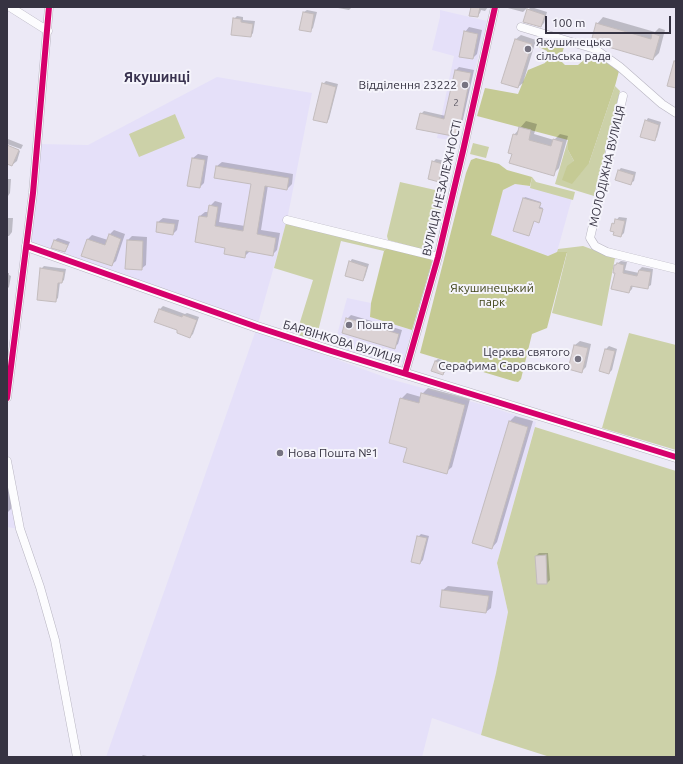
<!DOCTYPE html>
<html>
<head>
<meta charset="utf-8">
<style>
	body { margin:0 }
	#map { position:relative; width:683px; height:764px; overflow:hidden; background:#ece9f6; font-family:Ubuntu,sans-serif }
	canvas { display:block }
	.frame { position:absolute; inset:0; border:8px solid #363342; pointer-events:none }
	.scale { position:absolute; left:545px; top:16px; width:126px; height:18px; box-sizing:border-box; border:2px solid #363342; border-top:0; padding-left:5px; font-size:12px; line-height:14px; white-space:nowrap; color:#363342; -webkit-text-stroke:3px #f5f4fb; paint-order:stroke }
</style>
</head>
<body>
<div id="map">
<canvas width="683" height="764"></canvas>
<div class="frame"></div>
<div class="scale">100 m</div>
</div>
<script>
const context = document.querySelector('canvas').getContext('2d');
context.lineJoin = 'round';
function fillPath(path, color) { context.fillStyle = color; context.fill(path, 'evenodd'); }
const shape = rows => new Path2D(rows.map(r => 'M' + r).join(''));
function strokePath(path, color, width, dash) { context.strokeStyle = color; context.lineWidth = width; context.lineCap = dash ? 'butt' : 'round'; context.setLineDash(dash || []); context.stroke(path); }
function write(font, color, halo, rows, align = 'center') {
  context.font = font + ' Ubuntu,sans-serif'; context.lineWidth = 4; context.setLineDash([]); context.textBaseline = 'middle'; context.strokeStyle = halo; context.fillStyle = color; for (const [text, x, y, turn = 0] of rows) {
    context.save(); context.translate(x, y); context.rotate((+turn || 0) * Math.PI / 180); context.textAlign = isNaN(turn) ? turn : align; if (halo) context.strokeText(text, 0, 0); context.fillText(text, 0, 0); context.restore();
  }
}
const built = shape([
	[440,10,487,21,457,141,437,138,454,56,432,50,440,17],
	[217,77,312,93,287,220,257,327,322,354,390,379,491,407,536,422,497,563,508,612,496,673,481,735,432,718,422,757,106,757,257,327,27,246,38,144,88,145],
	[515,184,530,186,572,198,557,252,548,256,490,235,503,190],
	[347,298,371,303,370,317,412,330,404,361,399,363,390,364,336,349,337,335],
	[7,461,20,529,7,527]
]);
const green = shape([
	[615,86,620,91,594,196,555,184,568,140,568,150,574,161,589,163],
	[175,114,185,138,139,157,129,134],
	[473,143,489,147,486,158,470,154],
	[532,177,536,182,575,192,573,200,530,188],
	[400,182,444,192,432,249,427,251,388,240,387,236],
	[286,223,387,247,384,251,341,241,315,343,296,335,313,280,274,268],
	[583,246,615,258,602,326,552,313,567,253,557,252,558,249],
	[629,333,676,345,676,450,602,428],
	[535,427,676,471,676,757,550,757,481,735,496,673,508,612,497,563]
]);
const forest = shape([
	[538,36,565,44,560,60,565,65,578,65,586,58,594,54,619,71,615,86,589,163,572,184,562,180,567,166,574,161,568,150,568,140,477,116,485,88,518,94,528,70,545,63,548,58,547,51,537,46],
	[476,158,499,164,507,170,532,177,530,186,515,184,503,190,491,235,548,256,557,252,567,252,547,328,532,334,521,379,518,382,513,381,420,353,466,173,471,160],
	[387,247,431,258,432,262,412,330,370,317,371,303,384,251]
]);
const shadow = shape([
	[338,7,352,7,349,10,338,8],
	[472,7,488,7,485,11,481,10,480,13,477,16],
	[504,7,528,7,523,12],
	[531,7,547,12,544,23,541,26,528,10],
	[307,10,317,12,313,28,310,31,304,12],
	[237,16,243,17,243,20,255,21,253,33,251,36,234,19],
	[603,17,655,32,659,28,665,30,659,53,653,59,597,24],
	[469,27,482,30,477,54,473,58,465,32],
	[521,35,536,40,523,83,518,87,503,82,516,39],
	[459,67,474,70,460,133,457,136,421,114,424,111,446,116,456,70],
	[326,81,338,84,329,119,326,122,323,84],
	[648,118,661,122,657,137,654,140,646,121],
	[526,121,537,124,534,134,554,140,560,134,568,136,559,168,553,174,513,153,514,135],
	[8,139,23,145,21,149,7,144],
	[7,146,20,151,17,161,12,165,7,163],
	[198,154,208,156,204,183,200,187,193,158],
	[436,159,445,161,445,163,447,163,446,171,442,173,441,178,438,180,433,162],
	[222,162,293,174,292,184,287,189,268,185,261,230,280,233,277,250,272,255,250,251,245,256,226,247,200,216,205,212,209,212,210,206,215,201,222,203,219,222,245,226,252,183,217,166],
	[621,168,636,172,634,181,631,183,618,171],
	[7,179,11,179,10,193,8,196],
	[525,197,541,202,540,207,543,208,540,220,524,198],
	[619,217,627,218,624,233,621,236,615,231,613,224],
	[7,218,13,218,12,232,9,236,7,236],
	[163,218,179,220,177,230,173,234,158,222],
	[114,230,125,234,116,261,111,265,88,239,92,235,108,240,109,235],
	[132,236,147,237,146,265,141,269,128,240],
	[58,238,70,242,67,248,65,251,55,240],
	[352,259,369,264,365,277,363,280,350,262],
	[621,261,627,262,625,270,639,273,639,270,642,267,653,269,651,285,648,287,633,285,632,289,629,292,616,272,615,265],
	[44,266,66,269,64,280,62,282,60,282,58,298,55,301,41,269],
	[7,273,9,273,9,275,11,276,9,287,7,289],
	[163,306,185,314,187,313,199,317,193,334,190,337,179,330,156,321,160,309],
	[351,315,402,330,398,344,394,347,347,319],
	[580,341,591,344,586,367,581,372,575,345],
	[609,346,617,349,612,370,609,373,606,349],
	[438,359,449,362,446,371,443,374,435,361],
	[428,388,470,399,452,467,446,472,408,447,401,399,407,393,421,397,422,394],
	[515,416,533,421,497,542,492,548,509,422],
	[7,482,12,489,11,509,7,513],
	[421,534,429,536,423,560,420,563,412,561,418,537],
	[539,553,548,553,550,580,547,583,536,556],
	[448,586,493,591,491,608,486,612,441,607,443,590],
	[143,755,151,757,141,757]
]);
const building = shape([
	[471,7,480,7,478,17,469,16,471,7],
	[527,9,545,15,541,27,523,22,527,9],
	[303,12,314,14,311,32,299,30,303,12],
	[233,18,241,19,241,22,253,24,251,37,231,35,233,18],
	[596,23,651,39,652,33,660,36,653,60,591,42,596,23],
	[464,31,478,34,473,59,459,57,464,31],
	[515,39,532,44,518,88,501,83,515,39],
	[674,61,676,61,676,88,667,86,674,61],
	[455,70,471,73,458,137,416,129,420,113,444,119,455,70],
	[322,83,336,87,327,123,313,120,322,83],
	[645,120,659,125,655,141,640,137,645,120],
	[519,127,531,130,529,140,551,146,553,139,563,142,554,176,509,163,512,154,508,153,513,134,517,135,519,127],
	[7,145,19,150,12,166,7,164,7,145],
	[192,158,205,160,200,188,187,186,192,158],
	[432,161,443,164,443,165,445,166,443,175,440,174,439,182,428,179,432,161],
	[216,166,289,178,287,190,265,186,257,234,276,238,273,256,246,251,245,258,224,254,225,248,195,242,199,216,207,217,209,205,218,207,215,226,243,231,251,184,214,178,216,166],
	[618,170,634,175,631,185,615,180,618,170],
	[523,198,541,203,539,208,543,209,539,223,534,221,529,236,513,231,523,198],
	[615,219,625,221,621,237,613,235,614,232,610,231,612,223,614,224,615,219],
	[157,222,175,224,173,235,156,232,157,222],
	[109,234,121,239,112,266,81,256,87,239,105,245,109,234],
	[54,240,68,245,65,252,51,248,54,240],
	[127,240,143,241,142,270,125,269,127,240],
	[349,261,367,267,363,281,345,276,349,261],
	[617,263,624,265,623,273,637,276,639,270,651,272,648,289,631,286,629,293,611,289,615,273,613,273,614,265,616,265,617,263],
	[40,268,64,272,62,283,58,283,56,302,37,300,40,268],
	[159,309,182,317,183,315,197,320,190,338,177,333,177,330,154,322,159,309],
	[346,318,399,334,395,349,342,333,346,318],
	[574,345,588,348,582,373,568,369,574,345],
	[605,349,615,351,609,374,599,371,605,349],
	[435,361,446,365,443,375,431,371,435,361],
	[421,393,465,405,447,474,403,462,407,448,389,443,400,398,419,403,421,393],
	[509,421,528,427,492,549,472,543,509,421],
	[417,536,427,538,420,564,411,562,417,536],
	[546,555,547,584,537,584,535,556,546,555],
	[442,590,489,596,486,613,440,607,442,590]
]);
const minor = shape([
	[10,7,48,31],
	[521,27,595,49,620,67,662,104,676,113],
	[623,96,590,238,595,246,607,252,676,269],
	[287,220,438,257],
	[405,373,438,257,463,151,495,7],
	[7,398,33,193,49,7],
	[7,461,20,529,40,587,55,640,77,757]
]);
const tertiary = shape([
	[27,246,257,327,328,350,676,457]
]);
const cycleway = shape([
	[27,246,257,327,328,350,676,457],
	[405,373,438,257,463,151,495,7],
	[7,398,33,193,49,7]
]);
const markers = [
	[528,49,4,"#767381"],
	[465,85,4,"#767381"],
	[349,325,4,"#767381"],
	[578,359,4,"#767381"],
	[280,453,4,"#767381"]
];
const numberNames = [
	["2",456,103]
];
const poiNames = [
	["Якушинецька",536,42],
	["сільська рада",536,56],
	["Відділення 23222",457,85,"right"],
	["Пошта",357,325],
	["Церква святого",570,352,"right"],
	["Серафима Саровського",570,366,"right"],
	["Нова Пошта №1",288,453]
];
const streetNames = [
	["МОЛОДІЖНА ВУЛИЦЯ",607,166,-77],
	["ВУЛИЦЯ НЕЗАЛЕЖНОСТІ",442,188,-77],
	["БАРВІНКОВА ВУЛИЦЯ",342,342,17]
];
const parkNames = [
	["Якушинецький",492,288],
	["парк",492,302]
];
const quarterNames = [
	["Якушинці",157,77]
];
fillPath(built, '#e5e0f9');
fillPath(green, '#ccd1a8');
fillPath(forest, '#c5ca94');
fillPath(shadow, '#0003');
fillPath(building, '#dbd2d4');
strokePath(building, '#c3bcbd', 1);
strokePath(minor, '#b7b4c1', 9);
strokePath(tertiary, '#b7b4c1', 11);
strokePath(minor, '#fcfcfe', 8);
strokePath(tertiary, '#fcfcfe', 10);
strokePath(cycleway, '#d6006c', 6);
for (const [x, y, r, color] of markers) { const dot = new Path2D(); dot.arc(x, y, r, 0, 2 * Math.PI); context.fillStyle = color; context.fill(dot); strokePath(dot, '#f5f4fb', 1.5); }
write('10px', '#5f5b66', null, numberNames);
write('12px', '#363342', '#f5f4fb', poiNames, 'left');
write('12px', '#363342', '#f5f4fb', streetNames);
write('12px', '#3e4316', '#f5f4fb', parkNames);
write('bold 14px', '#39324f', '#f5f4fb', quarterNames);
</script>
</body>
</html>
